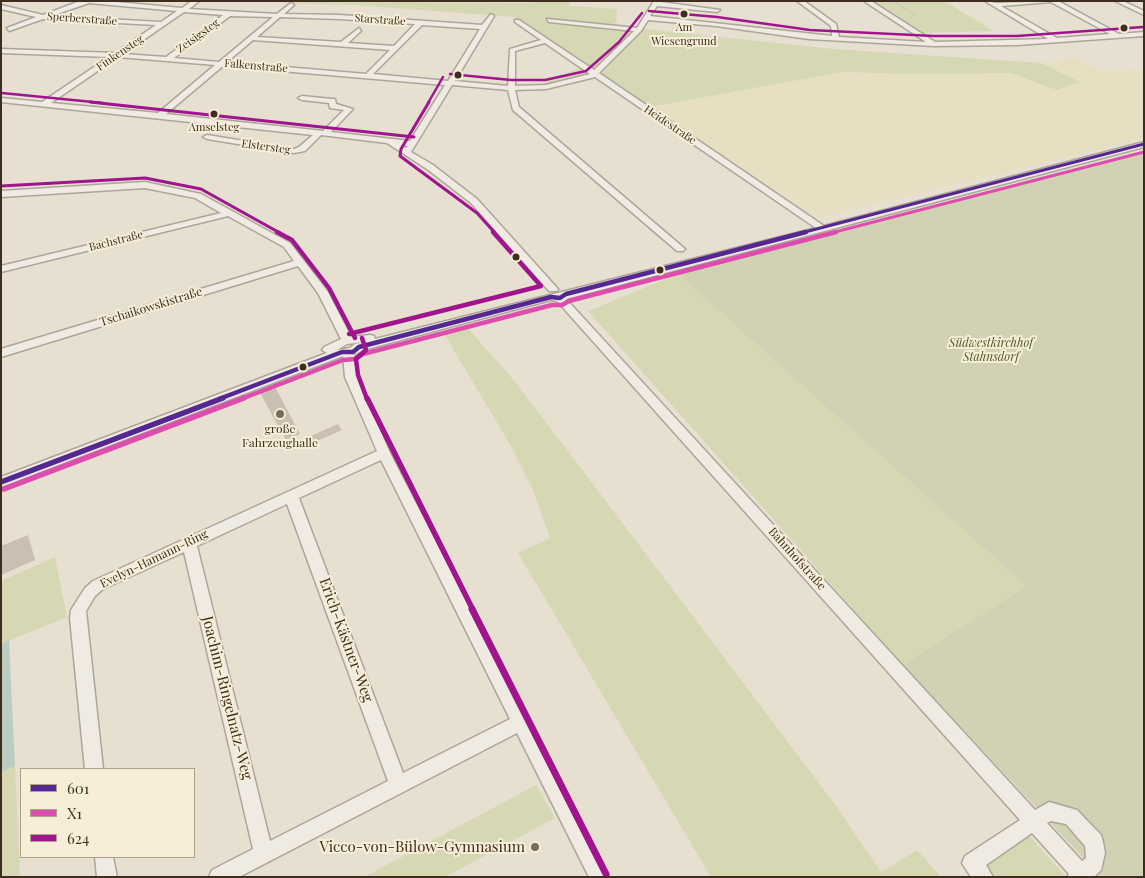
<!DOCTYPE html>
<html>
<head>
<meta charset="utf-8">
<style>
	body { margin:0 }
	#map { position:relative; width:1145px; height:878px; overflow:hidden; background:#e7e0d1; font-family:"Playfair Display",serif }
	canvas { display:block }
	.frame { position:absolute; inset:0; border:2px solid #3d2e20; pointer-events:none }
	.legend { position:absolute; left:20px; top:768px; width:175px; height:90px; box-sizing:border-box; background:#f7eed8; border:1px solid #ada18e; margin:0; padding:6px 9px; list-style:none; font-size:15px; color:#3d2e20 }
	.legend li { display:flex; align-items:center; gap:10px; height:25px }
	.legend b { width:25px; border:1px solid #ada18e }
</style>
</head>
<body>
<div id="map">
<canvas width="1145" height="878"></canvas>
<div class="frame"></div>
<ul class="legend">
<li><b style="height:6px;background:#542791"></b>601</li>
<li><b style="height:6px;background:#dd4dae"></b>X1</li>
<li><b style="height:6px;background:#a0148e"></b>624</li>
</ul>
</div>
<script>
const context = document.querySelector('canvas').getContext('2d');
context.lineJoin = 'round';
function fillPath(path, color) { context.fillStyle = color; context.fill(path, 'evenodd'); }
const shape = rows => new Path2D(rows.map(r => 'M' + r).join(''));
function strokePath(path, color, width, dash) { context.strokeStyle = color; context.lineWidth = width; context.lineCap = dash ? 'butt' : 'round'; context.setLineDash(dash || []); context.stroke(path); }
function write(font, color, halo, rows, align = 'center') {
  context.font = font + ' "Playfair Display",serif'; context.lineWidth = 4; context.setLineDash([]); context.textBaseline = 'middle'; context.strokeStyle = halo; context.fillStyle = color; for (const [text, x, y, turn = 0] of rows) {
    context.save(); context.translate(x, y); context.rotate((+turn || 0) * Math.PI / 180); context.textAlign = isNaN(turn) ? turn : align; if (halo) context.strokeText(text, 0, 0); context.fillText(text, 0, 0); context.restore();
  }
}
const farmland = shape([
	[1073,58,1099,70,1144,69,1144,138,814,219,701,142,645,108,842,72,920,74,1010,73,1057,90,1079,82,1041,63]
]);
const green = shape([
	[285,1,530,3,530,1,569,1,569,6,617,9,616,26,834,49,1041,63,1080,82,1057,90,1010,73,920,74,842,72,645,108,514,17,353,5,283,3],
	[868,1,944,1,994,31,917,33],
	[582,67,589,72,586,75,554,85,534,87],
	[678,274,1026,586,903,665,588,311],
	[466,326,511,377,574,459,834,803,881,872,917,850,941,877,711,877,518,553,550,538,533,490,512,448,443,332],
	[55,557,67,617,1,644,1,581],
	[15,766,20,877,1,877,1,772],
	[536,785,555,818,445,877,364,877],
	[1026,832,1066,877,988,877,979,866]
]);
const cemetery = shape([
	[1144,152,1144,877,1101,877,903,665,1026,586,678,274]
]);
const water = shape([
	[9,640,15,766,1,772,1,644]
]);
const stream = shape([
	[893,1,915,15]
]);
const building = shape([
	[275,387,300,434,286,440,260,393],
	[338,424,342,430,308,445,304,439],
	[28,535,35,560,1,575,1,546]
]);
const minor = shape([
	[80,1,105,1,182,8,192,1,199,1,189,9,277,14,291,3,294,5,284,14,340,15,482,25,491,14,494,16,455,81,508,86,510,49,541,40,515,22,515,20,519,20,594,70,634,31,549,22,547,19,637,28,654,1,720,10,717,12,657,6,650,16,832,36,831,26,797,1,804,1,836,24,839,37,926,42,864,1,871,1,935,42,1048,39,985,1,996,3,1058,1,1119,34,1144,32,1144,36,1017,45,934,46,809,39,716,26,648,20,641,31,599,73,824,226,1144,142,1144,147,566,299,1035,810,1049,802,1077,810,1101,835,1103,842,1105,853,1101,870,1094,877,1067,877,1069,874,1032,833,986,865,993,877,971,877,962,863,965,856,1020,820,557,301,551,300,363,350,354,355,357,377,390,453,609,877,589,877,517,733,239,877,209,877,212,870,253,849,184,552,103,589,95,596,86,611,103,769,85,769,70,618,71,610,85,588,93,581,377,451,345,377,343,356,1,487,1,477,327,353,322,350,324,347,341,339,318,293,298,266,1,357,1,349,294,261,284,247,228,216,1,272,1,266,221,213,195,198,145,188,1,197,1,191,145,182,201,194,290,243,328,292,351,337,370,335,374,336,375,339,816,228,595,77,546,89,515,90,519,107,685,249,683,251,677,251,513,110,508,90,452,85,411,152,433,165,477,199,558,289,557,291,549,291,471,203,427,169,387,143,321,135,305,151,294,153,207,139,203,137,207,135,294,149,299,147,313,135,1,102,1,98,42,102,109,57,1,53,1,49,115,53,156,25,43,19,9,31,7,28,36,17,1,9,1,5,43,15,80,1],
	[1051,2,1110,34,1057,38,1001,6,1051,2],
	[89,3,177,11,161,22,51,16,89,3],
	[184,12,223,15,166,57,123,54,184,12],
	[230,16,273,17,219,62,174,58,230,16],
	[280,17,340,19,415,24,394,46,348,43,361,31,359,28,341,42,257,37,280,17],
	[422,25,480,29,448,81,373,74,422,25],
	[253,40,390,50,366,74,227,62,253,40],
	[545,43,590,74,546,85,515,86,515,51,545,43],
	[118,57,215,65,158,113,51,103,118,57],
	[223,66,445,85,410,141,331,132,353,109,336,104,335,99,332,99,302,96,298,98,302,100,329,103,330,108,344,110,323,131,166,114,223,66],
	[400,145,408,146,406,148,400,145],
	[364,342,355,344,350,348,337,350,347,344,364,342],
	[381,460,510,719,403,773,299,498,381,460],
	[287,504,388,781,270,841,197,546,287,504],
	[1051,821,1066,824,1085,846,1086,858,1082,861,1047,823,1051,821],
	[1115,1,1123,1,1144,11,1144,15,1115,1],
	[95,857,113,857,117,877,97,877,95,857]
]);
const bus1Far2 = shape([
	[801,233,1144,144]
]);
const bus1Far1 = shape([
	[219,399,342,352,353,352,359,347,551,297,560,298,566,294,806,232]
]);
const bus1 = shape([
	[1,482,223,398]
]);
const bus2Far2 = shape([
	[831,233,1144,152]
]);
const bus2Far1 = shape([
	[241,399,343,360,355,359,363,354,552,305,562,305,569,301,836,232]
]);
const bus2 = shape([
	[4,489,244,398]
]);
const bus3Far4 = shape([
	[649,11,717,17,810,30,934,36,1017,36,1143,27],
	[450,74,511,80,545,80,586,71,619,42,642,13],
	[2,93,103,103],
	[428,103,443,77]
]);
const bus3Far3 = shape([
	[90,102,414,137],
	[429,102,401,149,400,156,477,213,495,233],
	[1,186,145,178,201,189,280,233]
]);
const bus3Far2 = shape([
	[277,232,292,240,329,288,355,338],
	[349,334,541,286,493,232],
	[362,338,366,350,356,359,358,375,367,399]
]);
const bus3Far1 = shape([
	[367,398,473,610]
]);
const bus3 = shape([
	[472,609,606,874]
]);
const markers = [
	[684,14,4.5,"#3d2e20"],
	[1124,28,4.5,"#3d2e20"],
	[458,75,4.5,"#3d2e20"],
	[214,114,4.5,"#3d2e20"],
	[516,257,4.5,"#3d2e20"],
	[660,270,4.5,"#3d2e20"],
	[303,367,4.5,"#3d2e20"],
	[280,414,5,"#786c5e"],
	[535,847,5,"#786c5e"]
];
const farStreetnames = [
	["Sperberstraße",82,19,4],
	["Starstraße",380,20,4],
	["Zeisigsteg",198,36,-36],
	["Finkensteg",120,53,-34],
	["Falkenstraße",256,66,5],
	["Heidestraße",670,125,34],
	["Elstersteg",266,147,8],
	["Bachstraße",116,241,-14]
];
const busNames = [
	["Am",684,28],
	["Wiesengrund",684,42],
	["Amselsteg",214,128]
];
const streetNames = [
	["Tschaikowskistraße",151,307,-17],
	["Evelyn-Hamann-Ring",154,559,-26],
	["Bahnhofstraße",797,559,48]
];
const parkNames = [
	["Südwestkirchhof",991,343],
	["Stahnsdorf",991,357]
];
const poiNames = [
	["große",280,429],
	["Fahrzeughalle",280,443]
];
const nearStreetnames = [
	["Erich-Kästner-Weg",346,640,70],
	["Joachim-Ringelnatz-Weg",227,698,76]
];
const nearPoinames = [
	["Vicco-von-Bülow-Gymnasium",525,847]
];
fillPath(farmland, '#e6dfc2');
fillPath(green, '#d6d7b3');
fillPath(cemetery, '#d1d1b3');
fillPath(water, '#bcccc2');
strokePath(stream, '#bcccc2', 1);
fillPath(building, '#cbbfb2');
strokePath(minor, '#ada599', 3);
fillPath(minor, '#efebe3');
strokePath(bus1Far2, '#542791', 3);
strokePath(bus1Far1, '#542791', 4.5);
strokePath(bus1, '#542791', 5.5);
strokePath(bus2Far2, '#dd4dae', 3);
strokePath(bus2Far1, '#dd4dae', 4.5);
strokePath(bus2, '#dd4dae', 5.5);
strokePath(bus3Far4, '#a0148e', 2.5);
strokePath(bus3Far3, '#a0148e', 3);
strokePath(bus3Far2, '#a0148e', 4.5);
strokePath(bus3Far1, '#a0148e', 5.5);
strokePath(bus3, '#a0148e', 7);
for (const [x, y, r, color] of markers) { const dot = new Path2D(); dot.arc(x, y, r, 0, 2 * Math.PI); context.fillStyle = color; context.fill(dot); strokePath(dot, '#f7eed8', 2); }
write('11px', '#3d2e20', '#f7eed8', farStreetnames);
write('11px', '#3d2e20', '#f7eed8', busNames);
write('12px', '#3d2e20', '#f7eed8', streetNames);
write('italic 12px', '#4d5a26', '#f7eed8', parkNames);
write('12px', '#3d2e20', '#f7eed8', poiNames);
write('15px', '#3d2e20', '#f7eed8', nearStreetnames);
write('15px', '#3d2e20', '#f7eed8', nearPoinames, 'right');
</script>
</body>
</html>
